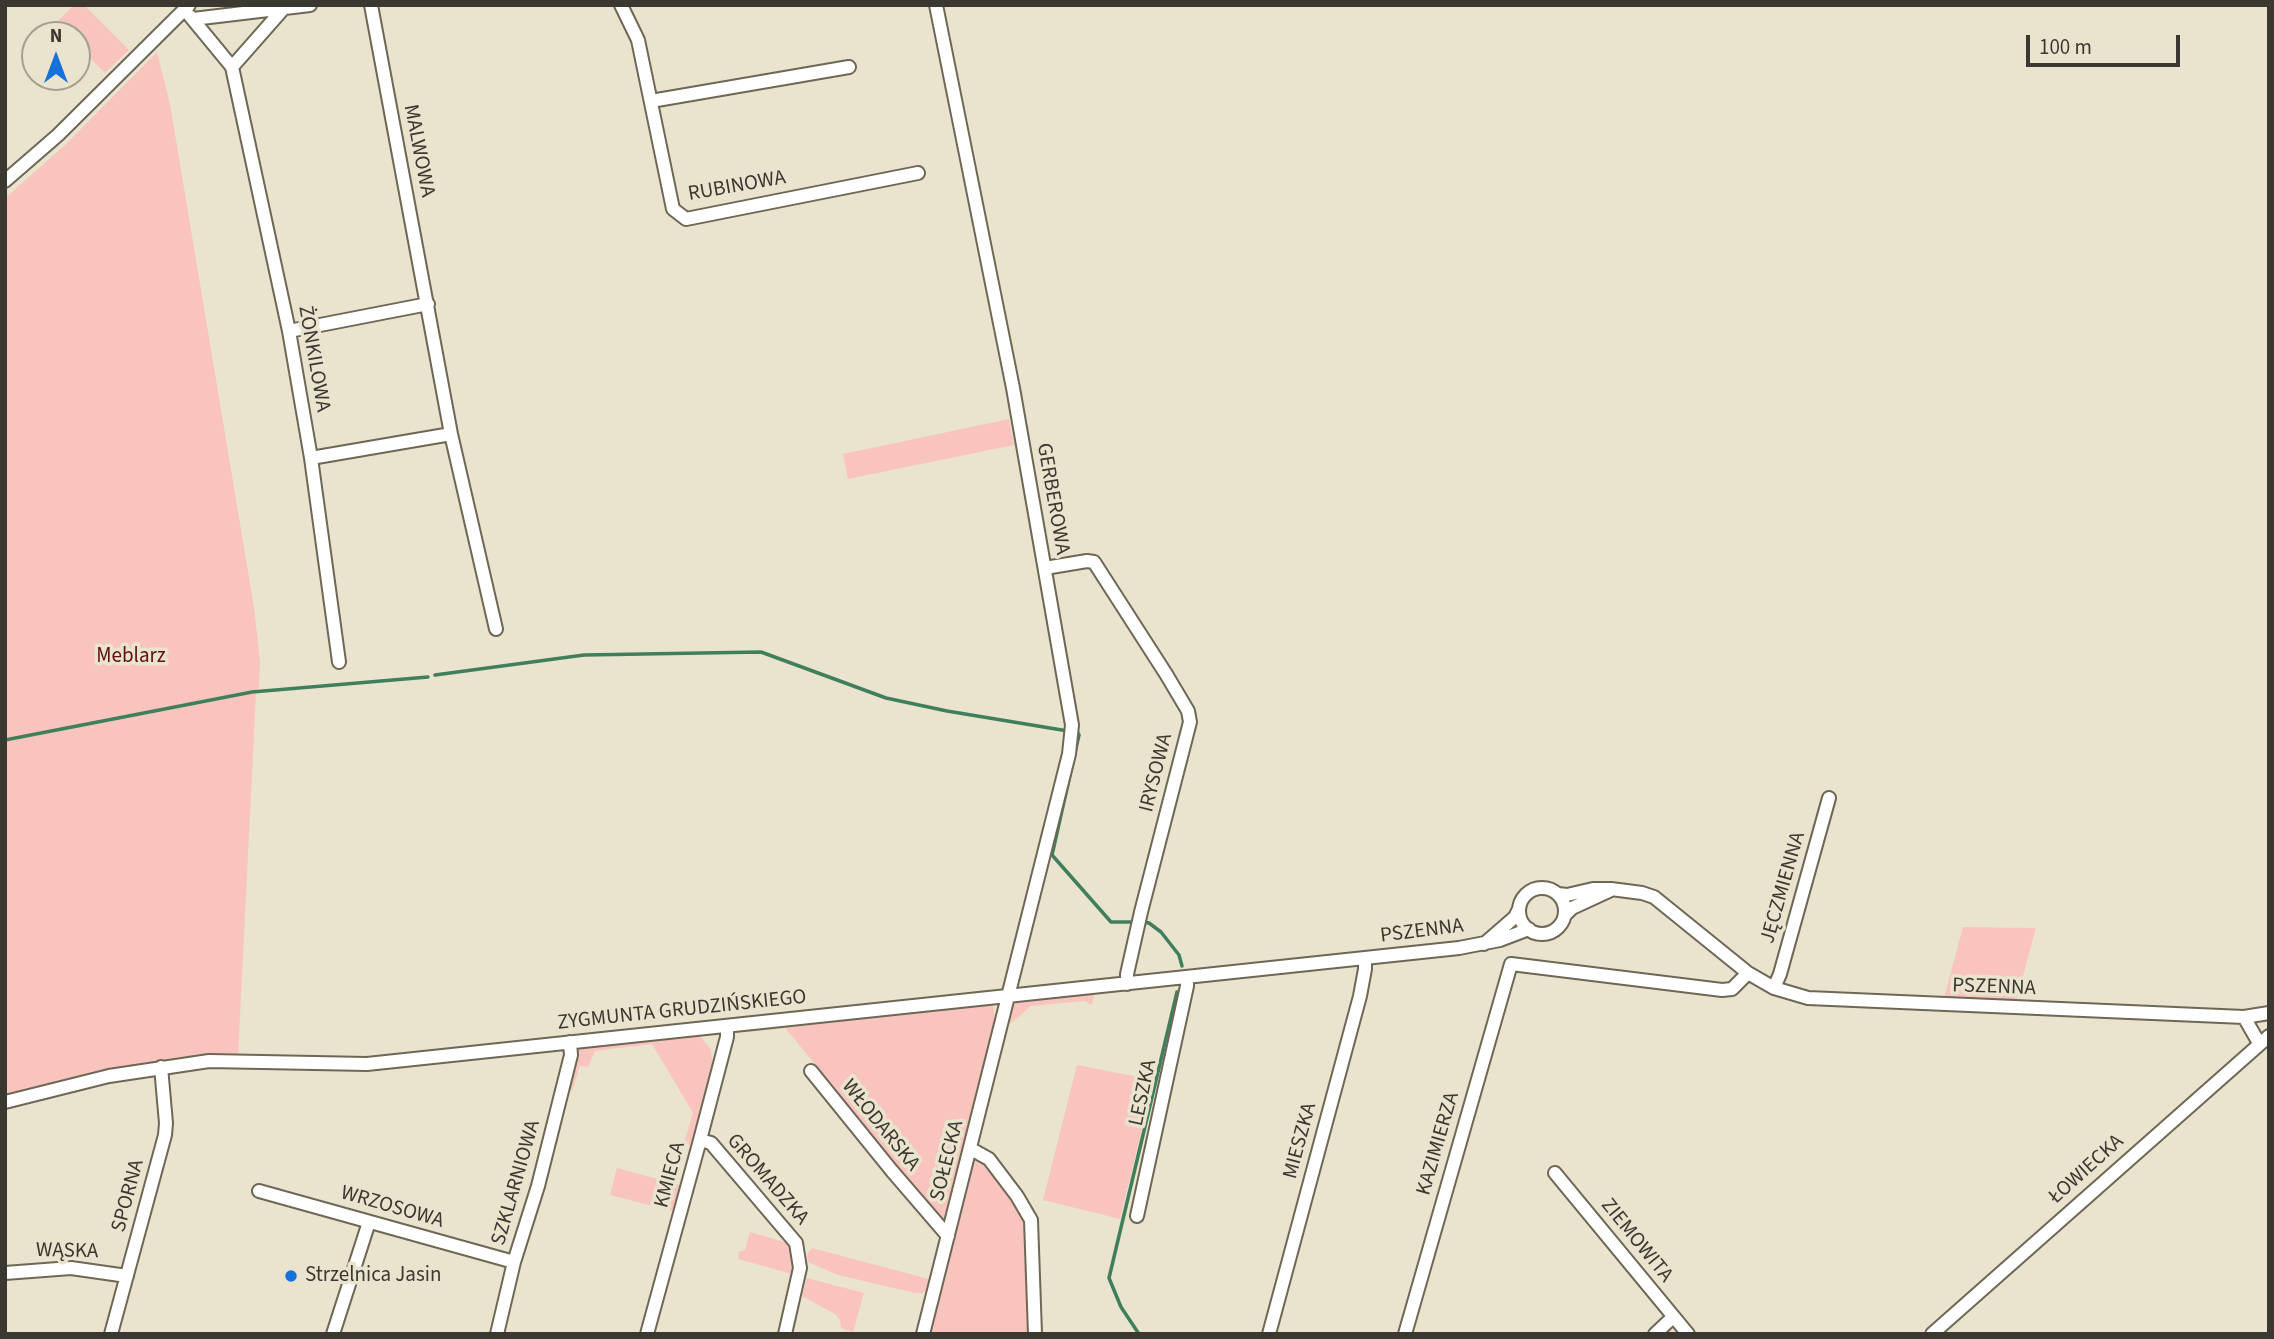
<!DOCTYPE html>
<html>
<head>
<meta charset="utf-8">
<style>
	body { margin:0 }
	#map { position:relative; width:2274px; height:1339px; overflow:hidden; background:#eae4cf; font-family:"Source Sans 3",sans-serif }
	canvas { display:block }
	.frame { position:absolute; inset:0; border:7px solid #3a3830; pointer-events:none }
	.north { position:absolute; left:21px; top:21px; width:70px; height:70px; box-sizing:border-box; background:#eae4cf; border:2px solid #a49f8f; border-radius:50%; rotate:0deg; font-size:19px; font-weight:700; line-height:28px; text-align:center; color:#3a3830 }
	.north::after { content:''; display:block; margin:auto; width:24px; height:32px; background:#1572db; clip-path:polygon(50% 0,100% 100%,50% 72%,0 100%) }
	.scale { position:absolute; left:2026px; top:35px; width:154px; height:32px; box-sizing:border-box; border:4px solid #3a3830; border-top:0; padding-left:9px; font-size:21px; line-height:24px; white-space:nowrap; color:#3a3830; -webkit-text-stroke:5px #eae4cf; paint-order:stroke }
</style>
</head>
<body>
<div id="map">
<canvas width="2274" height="1339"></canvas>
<div class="frame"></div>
<div class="north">N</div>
<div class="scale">100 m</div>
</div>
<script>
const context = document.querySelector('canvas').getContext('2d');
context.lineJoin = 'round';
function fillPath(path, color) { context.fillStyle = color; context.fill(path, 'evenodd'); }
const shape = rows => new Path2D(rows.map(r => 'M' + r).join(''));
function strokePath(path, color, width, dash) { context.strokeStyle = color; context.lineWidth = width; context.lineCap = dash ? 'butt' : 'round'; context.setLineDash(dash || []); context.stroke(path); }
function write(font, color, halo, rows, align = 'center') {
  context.font = font + ' "Source Sans 3",sans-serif'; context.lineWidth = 7; context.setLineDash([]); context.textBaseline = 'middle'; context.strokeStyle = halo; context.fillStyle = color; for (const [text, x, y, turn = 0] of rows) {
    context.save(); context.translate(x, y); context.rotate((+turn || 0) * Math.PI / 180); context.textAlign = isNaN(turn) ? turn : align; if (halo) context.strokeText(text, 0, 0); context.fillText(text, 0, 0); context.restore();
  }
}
const green = shape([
	[74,5,84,5,129,50,105,73,77,45,77,35,67,35,56,23],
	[157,52,170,104,254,607,260,662,259,686,256,693,238,1057,152,1063,92,1072,5,1096,5,198,64,146],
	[1009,419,1014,445,848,479,843,454],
	[1963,927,2036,928,2016,1002,1944,998],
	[1096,984,1092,1005,1085,1001,1031,1006,1010,1024,1014,1002,1019,995],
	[993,1004,996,1027,948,1219,945,1220,939,1219,852,1120,840,1094,785,1028,748,1032,752,1023],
	[698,1033,711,1050,713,1066,691,1159,687,1158,690,1145,684,1143,693,1113,652,1044,595,1051,588,1067,580,1066,572,1091,569,1089,578,1046],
	[1077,1065,1154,1080,1120,1219,1043,1200],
	[973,1152,987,1160,1024,1211,1029,1227,1029,1334,927,1334],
	[617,1168,680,1185,673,1211,610,1195],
	[750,1232,791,1244,795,1275,738,1259,739,1252,745,1250],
	[812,1248,929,1279,928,1289,923,1293,915,1293,838,1275,808,1262,807,1254],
	[807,1278,864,1293,853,1332,841,1328,840,1320,835,1314,802,1296]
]);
const stream = shape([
	[435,675,584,655,761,652,886,698,947,711,1068,731],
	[1078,733,1079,735,1052,855,1111,922,1133,922],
	[5,740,252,692,428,677],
	[1143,922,1149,923,1161,932,1179,955,1182,966],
	[1139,1334,1121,1307,1109,1278,1177,992]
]);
const minor = shape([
	[371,5,451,434,496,629],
	[621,5,638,40,673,209,686,219,918,173],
	[284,8,232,67,289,331,311,458,339,662],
	[190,16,232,67],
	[193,19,310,5],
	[651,101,849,67],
	[5,181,58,135,189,5],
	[289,331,428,304],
	[311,458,451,434],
	[1045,568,1087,561,1094,562,1166,674,1188,711,1190,722,1141,912,1127,974,1127,984],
	'1519 911a23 23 0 1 1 46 0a23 23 0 1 1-46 0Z',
	[1558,894,1567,895,1593,889,1611,889,1642,893,1654,897,1748,973,1774,988,1808,998,2244,1017,2269,1013],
	[1565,915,1572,908,1611,890],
	[1484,944,1515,917,1519,909],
	[1774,988,1780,974,1829,798],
	[2244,1017,2259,1043],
	[811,1071,892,1171,948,1236],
	[5,1102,109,1076,209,1061,367,1064,1459,948,1500,940,1529,929],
	[700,1140,711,1143,796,1243,800,1268,785,1334],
	[971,1149,989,1159,1017,1196,1031,1220,1035,1334],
	[1555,1173,1688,1334],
	[259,1191,514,1262],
	[1137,1216,1187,986,1187,977],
	[5,1273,71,1268,127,1276],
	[111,1334,165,1135,166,1123,161,1067],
	[333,1334,369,1222],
	[497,1334,514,1262,538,1186,571,1055,570,1042],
	[647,1334,700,1140,727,1037,727,1026],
	[923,1334,1069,754,1072,725,1013,388,936,5],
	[1269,1334,1360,996,1365,969,1365,958],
	[1405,1334,1511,964,1722,990,1732,989,1748,973],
	[1655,1334,1673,1317],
	[1932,1334,2269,1036]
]);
const markers = [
	[291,1276,7,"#1572db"]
];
const streetNames = [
	["MALWOWA",418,151,79],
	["RUBINOWA",737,187,-10],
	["ŻONKILOWA",313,359,80],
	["GERBEROWA",1052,499,80],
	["IRYSOWA",1157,773,-76],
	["JĘCZMIENNA",1784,888,-74],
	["PSZENNA",1422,932,-7],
	["PSZENNA",1994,988,2],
	["ZYGMUNTA GRUDZIŃSKIEGO",682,1011,-6],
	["LESZKA",1144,1093,-78],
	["WŁODARSKA",880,1126,51],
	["MIESZKA",1301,1141,-75],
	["KAZIMIERZA",1439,1144,-74],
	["SOŁECKA",948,1161,-76],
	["ŁOWIECKA",2087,1170,-42],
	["KMIECA",671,1175,-75],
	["GROMADZKA",767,1180,49],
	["SZKLARNIOWA",517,1183,-74],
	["SPORNA",129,1196,-75],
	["WRZOSOWA",392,1208,16],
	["ZIEMOWITA",1636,1241,51],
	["WĄSKA",67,1252,1]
];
const parkNames = [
	["Meblarz",131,657]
];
const poiNames = [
	["Strzelnica Jasin",305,1276]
];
fillPath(green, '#f9c4bd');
strokePath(stream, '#407f5c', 3.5);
strokePath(minor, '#6d6755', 16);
strokePath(minor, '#fff', 12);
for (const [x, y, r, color] of markers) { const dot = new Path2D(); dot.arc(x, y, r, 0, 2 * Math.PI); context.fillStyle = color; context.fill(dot); strokePath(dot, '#eae4cf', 2.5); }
write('21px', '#3a3830', '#eae4cf', streetNames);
write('21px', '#610f0c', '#eae4cf', parkNames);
write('21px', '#3a3830', '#eae4cf', poiNames, 'left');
</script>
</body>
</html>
